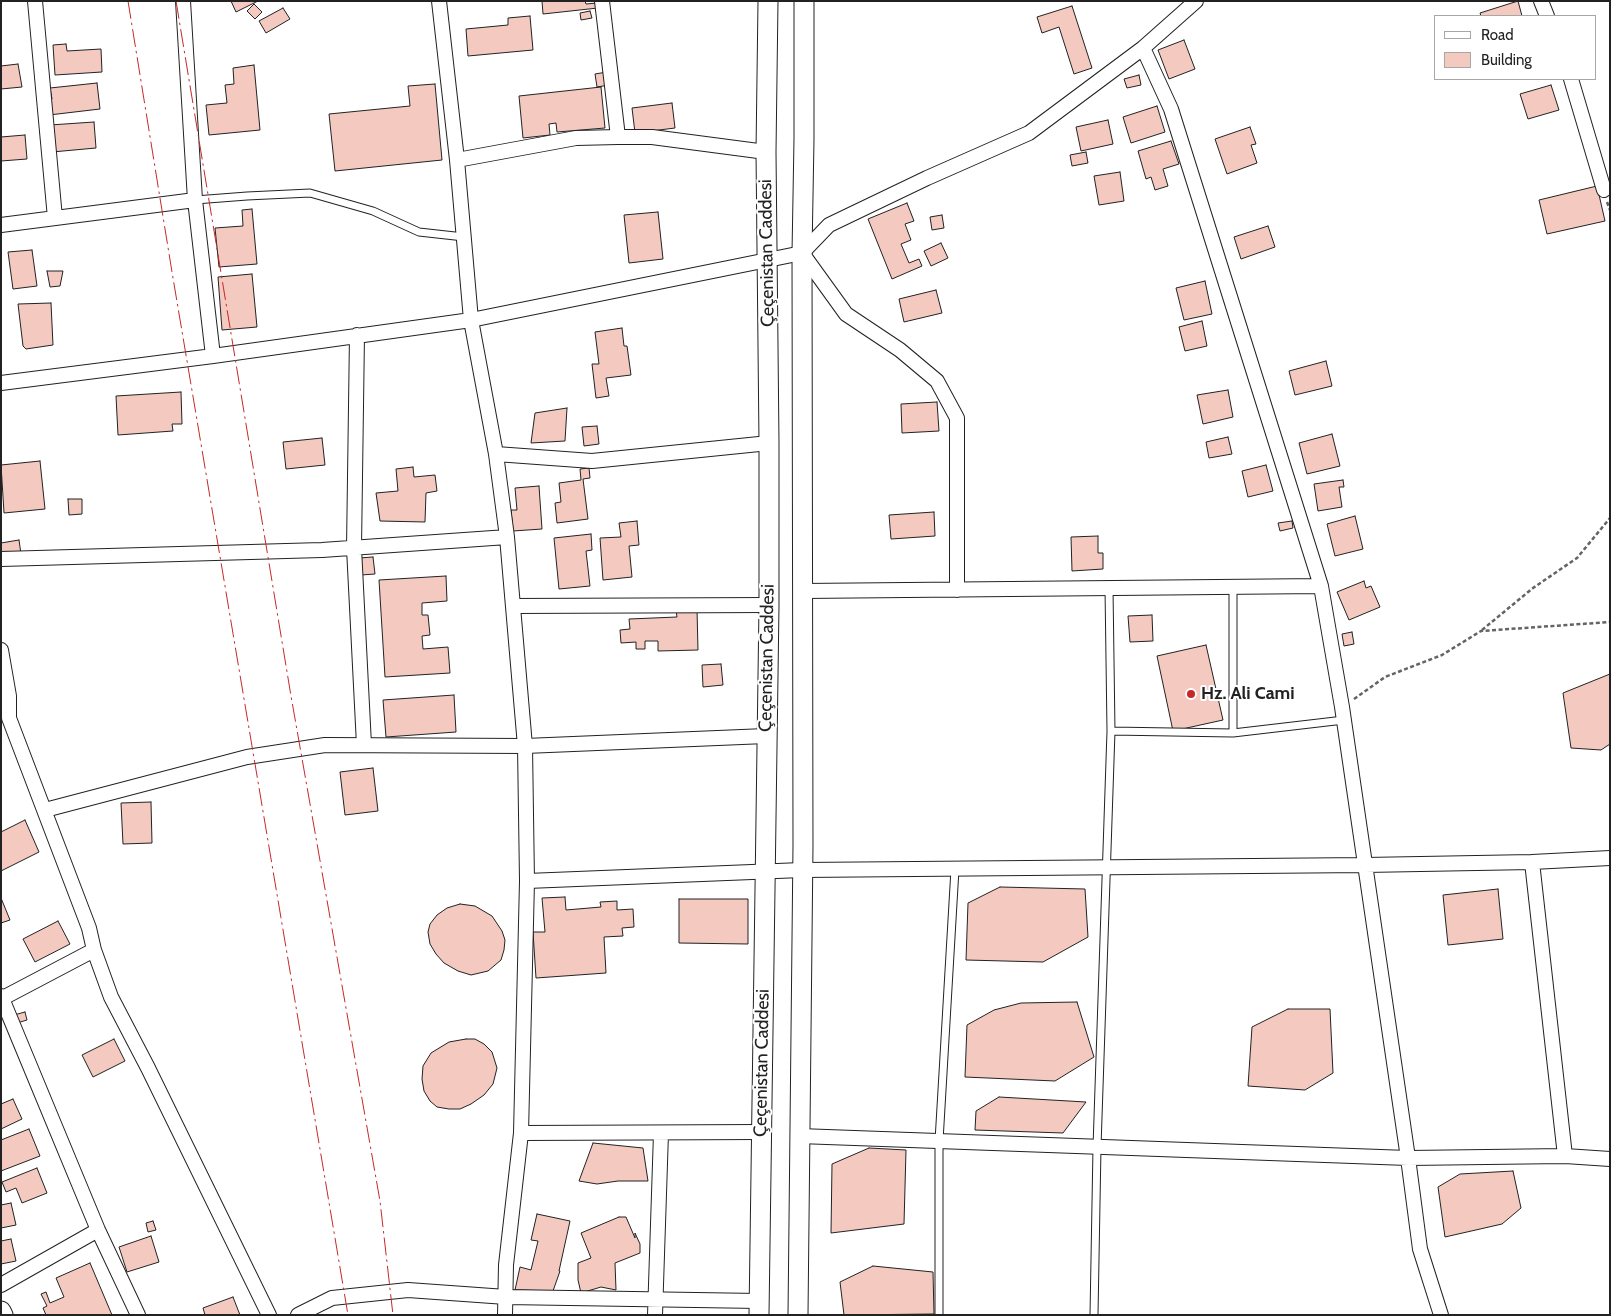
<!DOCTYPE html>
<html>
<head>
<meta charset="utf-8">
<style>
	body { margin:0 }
	#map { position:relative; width:1611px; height:1316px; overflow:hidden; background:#fff; font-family:Cabin,sans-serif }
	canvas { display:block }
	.frame { position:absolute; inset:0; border:2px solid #222; pointer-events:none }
	.legend { position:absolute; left:1434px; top:15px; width:162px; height:65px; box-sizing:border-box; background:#fff; border:1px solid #a7a7a7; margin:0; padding:6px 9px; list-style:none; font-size:15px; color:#222 }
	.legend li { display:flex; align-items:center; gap:10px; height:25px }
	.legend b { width:25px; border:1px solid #a7a7a7 }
</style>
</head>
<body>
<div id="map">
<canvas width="1611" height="1316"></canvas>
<div class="frame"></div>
<ul class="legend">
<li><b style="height:6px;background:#fff"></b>Road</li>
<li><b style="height:14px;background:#f3c9c0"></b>Building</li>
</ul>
</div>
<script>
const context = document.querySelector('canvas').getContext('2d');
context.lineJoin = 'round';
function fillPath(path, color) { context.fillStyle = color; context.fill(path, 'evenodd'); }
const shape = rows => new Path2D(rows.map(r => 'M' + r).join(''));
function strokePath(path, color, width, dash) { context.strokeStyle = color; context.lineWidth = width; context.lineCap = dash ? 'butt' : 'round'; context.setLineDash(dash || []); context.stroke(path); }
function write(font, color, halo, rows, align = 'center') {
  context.font = font + ' Cabin,sans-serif'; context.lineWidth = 4; context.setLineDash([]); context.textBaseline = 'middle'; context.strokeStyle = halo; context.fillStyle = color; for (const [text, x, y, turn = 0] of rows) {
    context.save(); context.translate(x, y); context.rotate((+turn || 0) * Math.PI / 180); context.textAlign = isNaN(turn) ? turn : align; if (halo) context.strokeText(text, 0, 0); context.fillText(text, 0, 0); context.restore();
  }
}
const building = shape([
	[231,1,258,1,236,12,231,1],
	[542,1,585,1,586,4,597,3,598,8,543,14,542,1],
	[1518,1,1522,16,1481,16,1480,13,1518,1],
	[254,4,262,12,255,19,247,11,254,4],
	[1072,6,1092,68,1074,74,1059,27,1042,33,1037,17,1072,6],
	[283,8,290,19,266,33,259,21,283,8],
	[590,11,592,18,581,20,580,13,590,11],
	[530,16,533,50,468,56,466,29,508,25,508,18,530,16],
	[1184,40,1195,69,1169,79,1158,50,1184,40],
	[66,44,67,51,101,49,102,72,55,75,53,45,66,44],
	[18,64,22,87,1,89,1,66,18,64],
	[254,65,260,130,209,135,206,105,227,103,225,85,234,84,233,68,254,65],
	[607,72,609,85,597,87,595,74,607,72],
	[1139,75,1141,85,1127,88,1124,79,1139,75],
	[97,83,100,109,49,115,47,99,52,99,50,88,97,83],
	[435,84,442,160,335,171,329,114,410,106,408,86,435,84],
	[1551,85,1559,110,1528,119,1520,94,1551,85],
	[601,87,605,128,557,132,556,123,549,124,550,135,523,138,519,96,601,87],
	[672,103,675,128,635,133,632,108,672,103],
	[1157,106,1165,132,1131,143,1123,117,1157,106],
	[1108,120,1113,144,1081,151,1076,127,1108,120],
	[94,122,96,148,52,152,50,125,94,122],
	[1250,127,1256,144,1251,145,1257,163,1227,174,1215,139,1250,127],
	[25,135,27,159,1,161,1,137,25,135],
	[1171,141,1179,164,1163,169,1168,186,1155,190,1151,177,1146,179,1138,151,1171,141],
	[1086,152,1088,163,1072,166,1070,155,1086,152],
	[1120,172,1124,201,1099,205,1094,176,1120,172],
	[1597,186,1605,221,1547,234,1539,200,1597,186],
	[907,203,914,221,905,224,911,240,901,244,909,263,919,259,922,266,892,279,868,219,907,203],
	[252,209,257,264,219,267,215,228,243,226,242,210,252,209],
	[658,212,663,259,629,263,624,215,658,212],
	[942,215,944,228,932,230,930,217,942,215],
	[1268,226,1275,247,1241,259,1234,237,1268,226],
	[941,243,948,258,931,266,924,251,941,243],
	[32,250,37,286,13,289,8,252,32,250],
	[47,271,63,271,60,286,50,287,47,271],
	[252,274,257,327,222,330,218,277,252,274],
	[1205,281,1212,314,1184,320,1176,288,1205,281],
	[936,290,942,313,904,322,899,299,936,290],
	[51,303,53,345,26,349,23,346,18,304,51,303],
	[1202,321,1207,346,1185,351,1179,327,1202,321],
	[622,328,624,346,627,346,631,375,606,378,609,396,596,398,592,364,599,364,595,332,622,328],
	[1326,361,1332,386,1295,395,1289,371,1326,361],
	[1228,390,1233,417,1203,424,1197,395,1228,390],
	[181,392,182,424,172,424,173,431,118,435,116,396,181,392],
	[937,402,939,431,902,433,901,404,937,402],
	[567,408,565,441,531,443,535,413,567,408],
	[597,426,599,444,584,446,582,427,597,426],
	[1332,434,1340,466,1307,474,1299,443,1332,434],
	[1228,437,1232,454,1209,458,1206,442,1228,437],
	[322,438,325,465,286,469,283,442,322,438],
	[40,461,45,509,4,513,1,465,40,461],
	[1266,465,1273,491,1248,497,1242,471,1266,465],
	[413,467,414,477,435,475,437,491,426,493,425,522,380,521,376,493,398,491,396,469,413,467],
	[589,468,590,478,583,479,588,519,557,523,555,503,561,502,559,483,581,480,580,469,589,468],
	[1343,480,1344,487,1339,487,1342,507,1318,511,1314,484,1343,480],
	[539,486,542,529,513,531,511,510,517,510,515,488,539,486],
	[68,499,82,499,82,514,69,515,68,499],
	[934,512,935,536,891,539,889,515,934,512],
	[1355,516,1363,549,1335,556,1327,524,1355,516],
	[637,521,639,545,629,546,632,577,603,580,600,538,621,537,619,523,637,521],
	[1292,521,1293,528,1280,531,1278,523,1292,521],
	[591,534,592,550,586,551,590,586,559,589,554,538,591,534],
	[1098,536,1098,553,1103,553,1103,569,1072,571,1071,537,1098,536],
	[19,540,21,554,1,556,1,543,19,540],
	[373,557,375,574,361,575,359,558,373,557],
	[446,576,447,601,422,603,422,615,428,615,430,635,422,636,423,649,448,647,450,673,385,677,379,580,446,576],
	[1364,581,1366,588,1371,586,1380,607,1349,620,1337,592,1364,581],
	[697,609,698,650,658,651,658,641,645,641,645,649,636,649,636,642,621,643,620,630,630,629,629,619,677,617,676,610,697,609],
	[1152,615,1153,641,1130,642,1128,616,1152,615],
	[1352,632,1354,644,1344,646,1342,634,1352,632],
	[1206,645,1223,720,1173,731,1157,656,1206,645],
	[721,664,723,685,703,687,702,665,721,664],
	[1610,674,1610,744,1601,750,1571,748,1563,693,1610,674],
	[454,695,456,732,386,737,383,700,454,695],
	[373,768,378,811,345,815,340,772,373,768],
	[151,802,152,843,123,844,121,803,151,802],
	[25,820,39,852,1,871,1,832,25,820],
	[1000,887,1085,889,1088,937,1043,962,966,960,968,903,1000,887],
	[1498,889,1503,939,1448,945,1443,895,1498,889],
	[565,897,566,910,601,907,600,902,617,901,617,910,633,909,634,927,622,928,623,936,604,937,606,973,536,978,533,932,545,932,542,898,565,897],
	[1,898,10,920,1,923,1,898],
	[679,899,748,899,748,944,679,943,679,899],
	[460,904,475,906,492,916,502,931,505,940,504,950,501,960,488,971,471,975,458,971,444,963,436,954,430,944,428,932,430,924,437,915,447,908,460,904],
	[58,921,70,944,35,962,23,939,58,921],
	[1077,1002,1094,1057,1055,1081,965,1077,967,1025,994,1010,1021,1003,1077,1002],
	[1288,1009,1330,1009,1333,1073,1305,1090,1248,1086,1252,1027,1288,1009],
	[25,1012,27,1020,17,1023,14,1015,25,1012],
	[114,1039,125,1061,93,1077,82,1055,114,1039],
	[466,1039,475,1039,484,1044,492,1052,497,1068,493,1084,484,1095,471,1104,460,1109,449,1109,437,1107,430,1101,424,1091,422,1079,423,1066,431,1053,449,1042,466,1039],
	[999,1097,1086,1102,1063,1133,975,1130,976,1111,999,1097],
	[13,1099,22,1119,1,1129,1,1104,13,1099],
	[29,1129,40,1156,1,1171,1,1140,29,1129],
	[593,1143,643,1148,648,1181,618,1181,597,1184,579,1181,593,1143],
	[869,1148,906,1150,904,1224,831,1233,832,1164,869,1148],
	[37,1168,47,1193,22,1203,16,1188,6,1192,2,1182,37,1168],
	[1513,1171,1521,1208,1502,1224,1445,1237,1438,1187,1460,1174,1513,1171],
	[11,1203,16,1225,1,1228,1,1205,11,1203],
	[537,1214,570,1221,559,1271,560,1271,553,1291,515,1290,520,1267,531,1270,538,1241,531,1240,537,1214],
	[619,1217,626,1217,635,1238,635,1233,640,1244,640,1253,615,1263,616,1290,601,1287,581,1293,578,1280,578,1263,591,1258,581,1233,619,1217],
	[153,1221,156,1230,148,1232,146,1223,153,1221],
	[151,1236,159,1262,127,1272,119,1247,151,1236],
	[11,1239,16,1261,1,1264,1,1241,11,1239],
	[90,1263,112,1315,46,1315,43,1308,47,1306,41,1294,46,1292,50,1303,64,1297,56,1278,90,1263],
	[873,1266,933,1272,934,1314,844,1315,840,1282,873,1266],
	[233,1297,240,1315,205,1315,203,1308,233,1297]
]);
const path = shape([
	[1607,202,1610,210],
	[1482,630,1533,588,1577,558,1610,518],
	[1354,699,1385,677,1442,655,1481,631,1610,622]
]);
const lane = shape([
	[195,200,247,196,310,193,373,211,419,232,464,237],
	[1233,587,1233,733],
	[1111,731,1233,733,1344,720],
	[939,1315,939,1141,955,869],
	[1094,1315,1097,1147,1111,731,1109,588]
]);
const street = shape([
	[35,1,55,218],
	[183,1,195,200,213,356],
	[439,1,457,160,471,320,496,454,507,537,525,746,527,881,521,1133,506,1265,505,1315],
	[602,1,618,137],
	[1541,1,1547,16],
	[1143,48,1171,109,1321,586,1342,707,1408,1158,1420,1249,1441,1315],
	[1571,79,1604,190],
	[457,160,576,138,618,137,652,137,766,152],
	[1,225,195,200],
	[802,253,846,314,900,350,937,381,957,418,957,590],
	[357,335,354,548,364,745],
	[1,383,213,356,471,320,802,253,829,225,927,178,1029,133,1143,48,1196,1],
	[496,454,592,461,769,443],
	[1,559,322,550,507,537],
	[803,591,1321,586],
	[513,606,769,605],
	[1,650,9,696,9,718,89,928,94,950,1,999],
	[45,810,247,757,325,745,525,746,766,736],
	[1532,862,1610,858],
	[527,881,802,870,1365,865,1532,862,1565,1156],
	[94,950,111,997,148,1068,269,1315],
	[1,996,98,1230,138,1315],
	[521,1133,761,1132],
	[799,1136,1408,1158,1565,1156,1610,1159],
	[1,1285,98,1230],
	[298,1315,332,1298,408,1290,506,1297,759,1301],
	[655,1315,661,1133]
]);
const secondary = shape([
	[1,1311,3,1315],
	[759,1315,769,605,769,443,766,152,768,1],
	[798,1315,803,845,802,253,804,139,804,1]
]);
const power = shape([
	[128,1,172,272,348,1315],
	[176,1,291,696,380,1201,393,1315]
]);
const markers = [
	[1191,694,5,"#c62828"]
];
const streetNames = [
	["Çeçenistan Caddesi",767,253,-91],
	["Çeçenistan Caddesi",767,658,-89],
	["Çeçenistan Caddesi",762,1063,-89]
];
const poiNames = [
	["Hz. Ali Cami",1201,694]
];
fillPath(building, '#f3c9c0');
strokePath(building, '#222', 1);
strokePath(lane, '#222', 9);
strokePath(street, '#222', 16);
strokePath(secondary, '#222', 21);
strokePath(path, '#646464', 2.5, [4, 2.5]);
strokePath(lane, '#fff', 7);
strokePath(street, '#fff', 14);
strokePath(secondary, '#fff', 19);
strokePath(power, '#c62828', 1, [18, 4, 2.5, 4]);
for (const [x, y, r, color] of markers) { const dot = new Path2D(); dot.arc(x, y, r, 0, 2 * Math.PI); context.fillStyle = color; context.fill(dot); strokePath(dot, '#fff', 2); }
write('18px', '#222', '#fff', streetNames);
write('bold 18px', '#222', '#fff', poiNames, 'left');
</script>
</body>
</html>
